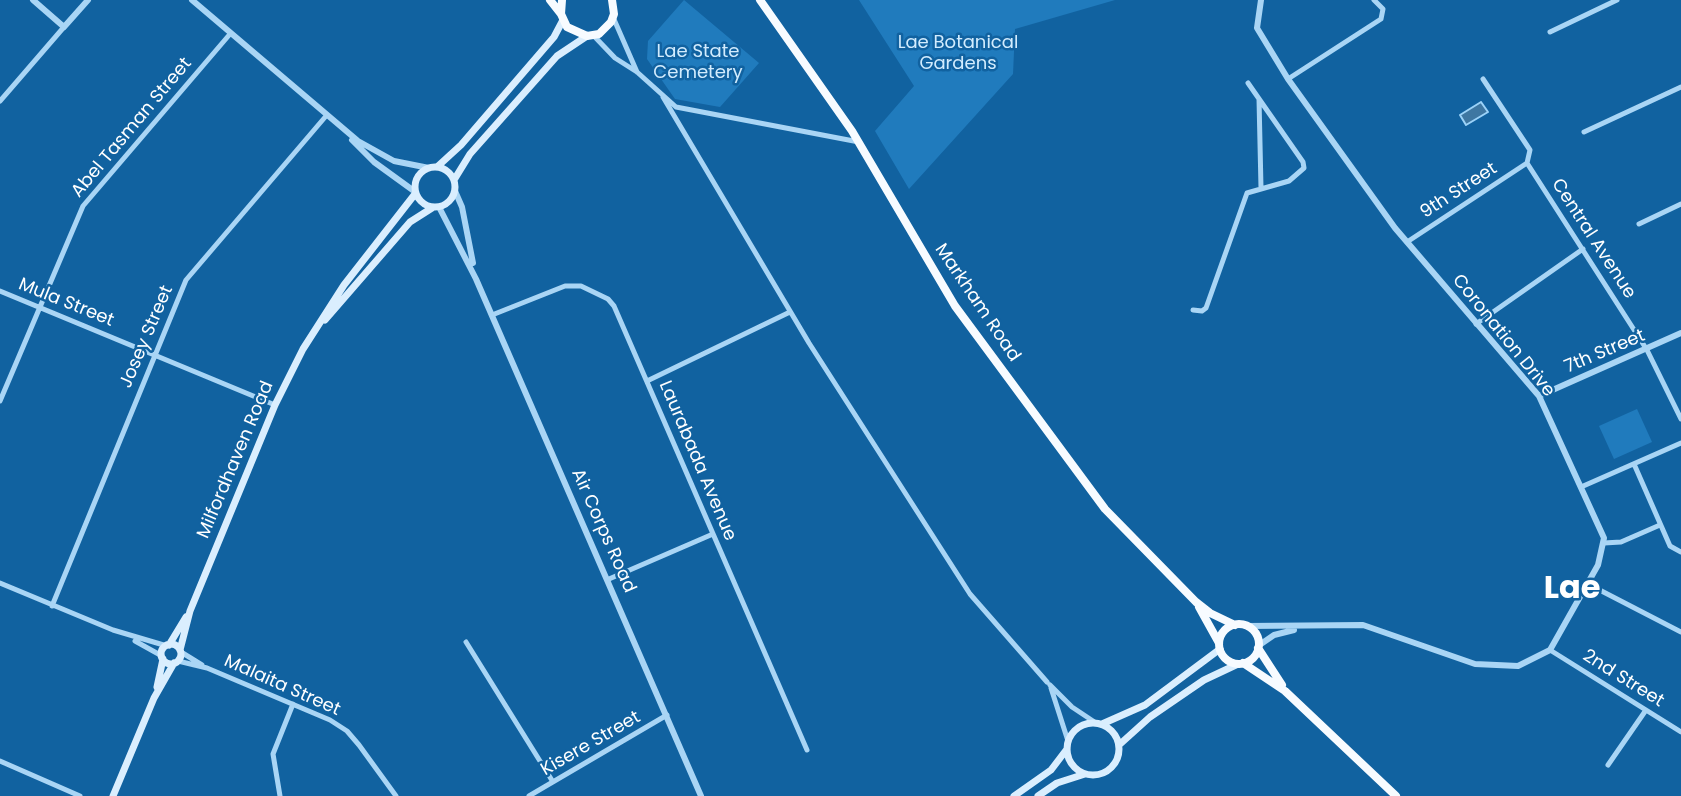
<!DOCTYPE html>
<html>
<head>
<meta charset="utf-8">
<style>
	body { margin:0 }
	canvas { display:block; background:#1162a0 }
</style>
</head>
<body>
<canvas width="1681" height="796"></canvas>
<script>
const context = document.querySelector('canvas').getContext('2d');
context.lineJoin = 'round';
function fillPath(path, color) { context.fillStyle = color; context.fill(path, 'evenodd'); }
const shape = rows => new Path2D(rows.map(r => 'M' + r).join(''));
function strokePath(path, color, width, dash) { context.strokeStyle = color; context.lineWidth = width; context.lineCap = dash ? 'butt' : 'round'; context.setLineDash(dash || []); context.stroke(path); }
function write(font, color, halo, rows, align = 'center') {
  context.font = font + ' Poppins,sans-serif'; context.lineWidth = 5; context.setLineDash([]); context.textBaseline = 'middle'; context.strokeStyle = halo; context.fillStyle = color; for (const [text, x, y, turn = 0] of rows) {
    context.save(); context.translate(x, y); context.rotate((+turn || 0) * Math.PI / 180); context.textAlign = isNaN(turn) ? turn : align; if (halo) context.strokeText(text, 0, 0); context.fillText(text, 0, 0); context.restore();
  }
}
const green = shape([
	[684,0,759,63,720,107,675,99,647,59,648,41],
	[859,0,1115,0,1015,29,1013,74,909,189,875,131,914,86],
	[1637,409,1652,442,1614,459,1599,426]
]);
const water = shape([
	[1481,102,1488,112,1466,125,1460,115,1481,102]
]);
const minor = shape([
	[613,17,637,72],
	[1550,32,1617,0],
	[593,35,615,58,637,72,676,107,859,142],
	[1288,79,1381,19,1383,9,1374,0],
	[1483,79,1530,150,1527,163,1647,350,1681,419],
	[663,97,809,343,970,594,1047,682],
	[1259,99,1261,188],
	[0,101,64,27],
	[1584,132,1681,87],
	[1639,224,1681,204],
	[1407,242,1527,163],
	[0,291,275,405],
	[1193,310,1202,311,1206,308,1247,193,1289,181,1304,168,1303,162,1248,83],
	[492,315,565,286,581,286,608,299,614,306,807,750],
	[1476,324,1583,249],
	[647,381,790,312],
	[0,401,83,206,230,34],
	[1634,464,1670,546,1681,552],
	[1581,487,1681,443],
	[1604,543,1621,542,1660,525],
	[609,579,713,534],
	[0,583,113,630,167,646],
	[1588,584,1681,632],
	[52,606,186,280,326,116],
	[135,641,162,656],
	[466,642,553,782],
	[1550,650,1681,732],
	[181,652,202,665],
	[178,661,207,668,330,720,347,731,359,745,396,796],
	[1050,685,1072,707,1096,723],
	[1051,688,1068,741],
	[0,761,80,796],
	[1608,765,1646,710],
	[280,796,273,754,293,704],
	[529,796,667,715]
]);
const tertiary = shape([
	[33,0,64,27,88,0],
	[192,0,358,141,394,161,429,168],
	[352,140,374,162,414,191],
	[455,191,462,207,473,263],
	[439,207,476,279,701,796],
	[1539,396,1681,333],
	[1246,626,1363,625,1475,664,1518,666,1550,650,1598,565,1604,538,1539,396,1395,228,1288,79,1257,28,1261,0],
	[1258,646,1274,635,1294,630]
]);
const secondary = shape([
	'415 187a20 20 0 1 1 40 0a20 20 0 1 1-40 0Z',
	[437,167,461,145,554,37,563,20],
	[454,180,470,154,557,56,587,36],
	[325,320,410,222,432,208],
	'161 654a10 10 0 1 1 20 0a10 10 0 1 1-20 0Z',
	[169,645,186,617],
	[180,650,190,611,275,405,303,349,344,285,415,194],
	[157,687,163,659],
	'1067 749a26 26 0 1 1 52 0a26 26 0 1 1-52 0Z',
	[1102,724,1145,705,1220,649],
	[1119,745,1150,717,1204,680,1238,664],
	[113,796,154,698,174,663],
	[1014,796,1051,770,1067,749],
	[1038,796,1057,783,1085,774]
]);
const primary = shape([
	[550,0,561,14],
	[562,0,561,14,567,27,587,36,599,34,611,22,614,14,612,0],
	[760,0,852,131,955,306,1105,509,1196,602,1210,613,1235,625],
	[1199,607,1219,643],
	'1219 644a20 20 0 1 1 40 0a20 20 0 1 1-40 0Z',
	[1258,648,1282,685],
	[1243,663,1285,691,1396,796]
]);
const parkNames = [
	["Lae Botanical",958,43],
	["Gardens",958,64],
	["Lae State",698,52],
	["Cemetery",698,73]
];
const streetNames = [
	["Abel Tasman Street",132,128,-50],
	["9th Street",1459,191,-33],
	["Central Avenue",1593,239,57],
	["Mula Street",66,303,22],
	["Markham Road",977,303,56],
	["Coronation Drive",1503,336,51],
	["Josey Street",147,337,-67],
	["7th Street",1605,352,-23],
	["Milfordhaven Road",236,460,-67],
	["Laurabada Avenue",697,461,67],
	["Air Corps Road",603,531,66],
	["2nd Street",1623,679,32],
	["Malaita Street",282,686,24],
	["Kisere Street",591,744,-30]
];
const townNames = [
	["Lae",1572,590]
];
fillPath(green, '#207bbd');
fillPath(water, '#3e77a2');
strokePath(water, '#9bd2f8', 2);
strokePath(minor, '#a9d5f5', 5);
strokePath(tertiary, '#a9d5f5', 6);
strokePath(secondary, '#daeefe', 7);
strokePath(primary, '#f7fbff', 8);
write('18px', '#d2ecfe', '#1162a0', parkNames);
write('18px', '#fff', '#1162a0', streetNames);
write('bold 32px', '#fff', '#1162a0', townNames);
</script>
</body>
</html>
